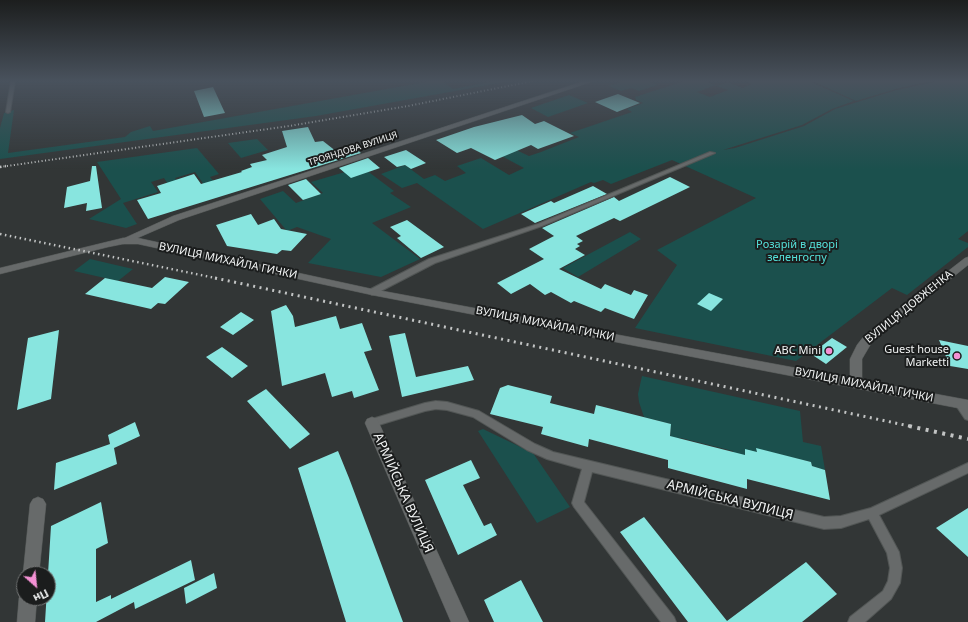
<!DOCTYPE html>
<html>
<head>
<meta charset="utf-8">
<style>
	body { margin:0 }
	#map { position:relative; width:968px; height:622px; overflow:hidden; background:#323636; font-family:"Noto Sans",sans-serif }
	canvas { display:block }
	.north { position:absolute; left:16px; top:566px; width:40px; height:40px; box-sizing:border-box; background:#1b1d1d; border:1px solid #717373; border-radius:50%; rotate:153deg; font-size:11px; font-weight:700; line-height:16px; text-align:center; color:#f2f4f4 }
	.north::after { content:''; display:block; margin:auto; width:14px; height:18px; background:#f491d4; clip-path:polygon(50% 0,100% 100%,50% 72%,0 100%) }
</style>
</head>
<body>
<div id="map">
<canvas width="968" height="622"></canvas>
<div class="north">Пн</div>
</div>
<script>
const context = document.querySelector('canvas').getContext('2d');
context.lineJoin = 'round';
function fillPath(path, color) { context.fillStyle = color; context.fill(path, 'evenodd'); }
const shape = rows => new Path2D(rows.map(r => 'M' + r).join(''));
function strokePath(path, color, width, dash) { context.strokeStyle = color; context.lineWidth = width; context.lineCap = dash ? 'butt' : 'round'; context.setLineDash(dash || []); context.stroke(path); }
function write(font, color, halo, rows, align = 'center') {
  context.font = font + ' "Noto Sans",sans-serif'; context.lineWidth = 4; context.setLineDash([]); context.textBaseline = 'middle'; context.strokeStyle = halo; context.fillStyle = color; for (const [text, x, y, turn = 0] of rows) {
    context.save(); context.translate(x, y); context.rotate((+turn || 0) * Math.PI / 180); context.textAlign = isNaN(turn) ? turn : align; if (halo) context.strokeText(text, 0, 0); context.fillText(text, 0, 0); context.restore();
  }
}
const green = shape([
	[431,81,442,81,453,89,494,81,511,81,316,116,0,159,0,128,4,113,14,110,8,153,125,137,131,132,150,126,153,131],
	[624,81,648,81,658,85,639,91,631,88,621,91,608,86],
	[684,81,704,81,716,85,697,92,710,97,728,90,716,86,728,82,743,88,751,84,745,81,809,81,854,101,832,109,802,125,723,150,735,148,804,126,835,109,896,90,939,81,968,81,968,231,958,239,968,243,968,247,907,295,892,288,796,361,635,328,677,265,657,250,756,198,672,160,611,184,603,180,594,183,591,182,483,229,417,183,402,188,381,174,405,165,424,179,435,175,445,181,466,173,457,166,481,158,509,175,524,168,496,153,514,149,529,156,541,152,579,137,570,133,632,112,627,109,643,103,636,100,635,97],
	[812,81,932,81,896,89,856,101],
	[569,95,588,103,548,117,531,108],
	[257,139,268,150,241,158,228,143],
	[197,148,219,174,210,177,215,183,205,186,195,172,175,178,184,189,173,192,164,178,151,182,158,192,123,203,137,224,126,228,89,219,121,199,97,162],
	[362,167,394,191,390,193,411,207,372,223,420,259,381,277,308,263,331,239,297,227,287,231,260,199,283,191,296,203,323,193,311,182],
	[630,232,641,239,578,277,563,268],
	[90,259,133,269,118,281,74,271],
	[642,376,800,411,803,442,821,446,825,470,812,466,811,462,757,449,757,452,746,459,733,456,733,451,681,438,670,439,671,424,644,417,639,402,638,394],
	[483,429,533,453,570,507,537,523,478,431]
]);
const building = shape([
	[213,87,225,113,204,117,194,91],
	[618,94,640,103,617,112,595,102],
	[522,115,535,124,544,121,574,136,538,149,531,145,495,160,471,148,457,153,436,140,474,127],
	[308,127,315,142,323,141,337,152,354,147,361,153,148,219,137,200,161,193,157,186,194,174,201,184,242,172,241,171,252,167,250,164,267,160,262,155,287,147,282,131],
	[406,150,426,163,411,169,405,165,397,167,384,157],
	[368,158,380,168,351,178,339,168],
	[92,166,96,166,102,208,86,211,87,203,64,208,67,187,90,181],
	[670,177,690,187,620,221,614,218,576,236,583,241,577,244,580,246,575,249,585,255,559,269,601,289,605,284,631,295,634,290,648,295,634,319,605,308,601,312,574,301,571,303,551,292,545,295,530,284,511,294,497,283,544,259,529,249,554,236,542,228,614,197,619,201],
	[306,179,321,194,303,200,288,185],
	[593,186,607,194,535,223,521,214,551,201,554,203],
	[251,214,258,225,274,219,281,229,307,234,291,251,282,250,277,254,227,246,216,225],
	[407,220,444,247,421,258,397,238,401,236,390,227],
	[165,277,189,282,165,304,158,303,151,309,85,294,105,278,152,288],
	[709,293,723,299,711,311,697,304],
	[286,305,293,316,295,327,336,316,340,329,362,323,372,350,364,352,379,390,354,398,352,391,332,397,325,373,282,386,271,311],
	[241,312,254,320,233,335,220,327],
	[59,330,51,399,17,410,28,338],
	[405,333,416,377,468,366,474,380,402,397,389,336],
	[832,338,847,347,826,364,811,354],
	[939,340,968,346,968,369,950,366],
	[222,347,248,366,232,378,206,357],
	[508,385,552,396,550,403,594,414,596,405,671,424,670,436,745,455,745,449,757,452,756,448,811,462,812,466,825,470,830,500,747,479,747,489,668,468,668,460,589,439,588,447,541,434,543,427,490,414,500,388],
	[266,389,310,434,290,449,247,401],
	[135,422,140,436,114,448,117,464,54,490,56,463,110,444,108,435],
	[338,451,349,478,403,622,346,622,298,468],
	[471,460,480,478,463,485,484,526,491,523,497,535,458,555,425,480],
	[101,502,108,543,96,549,96,602,111,595,111,599,191,560,195,580,135,609,134,602,96,622,45,622,51,526],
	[968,508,968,557,936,528],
	[644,517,727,621,806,562,837,594,802,622,688,622,620,532],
	[214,573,217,588,186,604,184,588],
	[521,580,543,622,494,622,484,600]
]);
const service = shape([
	[11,81,15,81,10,112,8,113,6,112,11,81],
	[710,152,715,153,542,226,435,263,375,294,372,295,368,292,369,290,429,259,538,224,710,152],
	[960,400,963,401,968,408,968,420,965,419,955,404,957,401,960,400],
	[436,401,447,402,479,411,535,444,553,452,824,517,841,516,871,508,968,463,968,473,879,515,899,552,902,568,900,583,891,599,865,622,848,622,850,617,883,591,888,581,890,568,887,553,869,519,841,528,824,529,592,472,584,502,674,617,676,622,661,622,574,507,572,503,582,469,547,459,527,450,473,417,447,410,436,409,425,411,372,427,369,426,367,423,369,420,372,419,425,403,436,401]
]);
const minor = shape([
	[584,81,594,81,179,220,126,243,123,244,118,241,173,216,584,81],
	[968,257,968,265,872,342,862,359,862,383,860,386,856,388,852,386,850,383,850,359,857,345,864,336,965,258,968,257],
	[372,417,377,419,379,423,469,622,451,622,365,423,367,419,372,417],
	[38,497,43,499,46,504,39,574,24,574,24,577,23,574,30,504,33,499,38,497],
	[24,591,24,598,37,598,35,622,17,622,19,598,24,591]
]);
const tertiary = shape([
	[123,238,138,238,372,289,968,400,968,410,372,295,138,244,123,244,108,247,0,274,0,268,123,238]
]);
const railFar3 = shape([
	[0,167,289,126,408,106,533,81]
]);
const railFar2 = shape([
	[0,167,6,166],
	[0,234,220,279]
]);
const railFar1 = shape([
	[215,278,914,427]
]);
const rail = shape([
	[909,426,968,439]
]);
const markers = [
	[829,351,4,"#f491d4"],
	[957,356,4,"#f491d4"]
];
const farStreetnames = [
	["ТРОЯНДОВА ВУЛИЦЯ",353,149,-18]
];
const parkNames = [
	["Розарій в дворі",797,245],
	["зеленгоспу",797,258]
];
const streetNames = [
	["ВУЛИЦЯ МИХАЙЛА ГИЧКИ",228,261,12],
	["ВУЛИЦЯ ДОВЖЕНКА",909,307,-39],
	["ВУЛИЦЯ МИХАЙЛА ГИЧКИ",545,324,11],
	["ВУЛИЦЯ МИХАЙЛА ГИЧКИ",864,385,11]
];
const poiNames = [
	["Guest house",949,350],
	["Marketti",949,363],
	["ABC Mini",821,351]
];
const nearStreetnames = [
	["АРМІЙСЬКА ВУЛИЦЯ",403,493,66],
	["АРМІЙСЬКА ВУЛИЦЯ",730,500,14]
];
fillPath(green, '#1b504d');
fillPath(building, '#88e5df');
strokePath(service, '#525655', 2);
strokePath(minor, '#525655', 1);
strokePath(tertiary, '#525655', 1);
fillPath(service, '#676a6a');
fillPath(minor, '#676a6a');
fillPath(tertiary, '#676a6a');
strokePath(railFar3, '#c2c4c4', 2, [1, 2.5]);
strokePath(railFar2, '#c2c4c4', 2.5, [1.5, 3.5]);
strokePath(railFar1, '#c2c4c4', 3, [2, 4.5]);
strokePath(rail, '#c2c4c4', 4, [3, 5.5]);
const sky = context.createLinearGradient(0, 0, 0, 169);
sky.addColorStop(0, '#1c1e1e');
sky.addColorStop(0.48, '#49525d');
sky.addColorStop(1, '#49525d00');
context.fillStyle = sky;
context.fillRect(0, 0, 968, 169);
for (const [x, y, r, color] of markers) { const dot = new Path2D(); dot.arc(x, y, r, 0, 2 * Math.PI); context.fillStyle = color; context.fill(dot); strokePath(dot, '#1b1d1d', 1.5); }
write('9px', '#f2f4f4', '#1b1d1d', farStreetnames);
write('11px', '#54e0d9', '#1b1d1d', parkNames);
write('11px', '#f2f4f4', '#1b1d1d', streetNames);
write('11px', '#f2f4f4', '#1b1d1d', poiNames, 'right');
write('13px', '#f2f4f4', '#1b1d1d', nearStreetnames);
</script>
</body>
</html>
